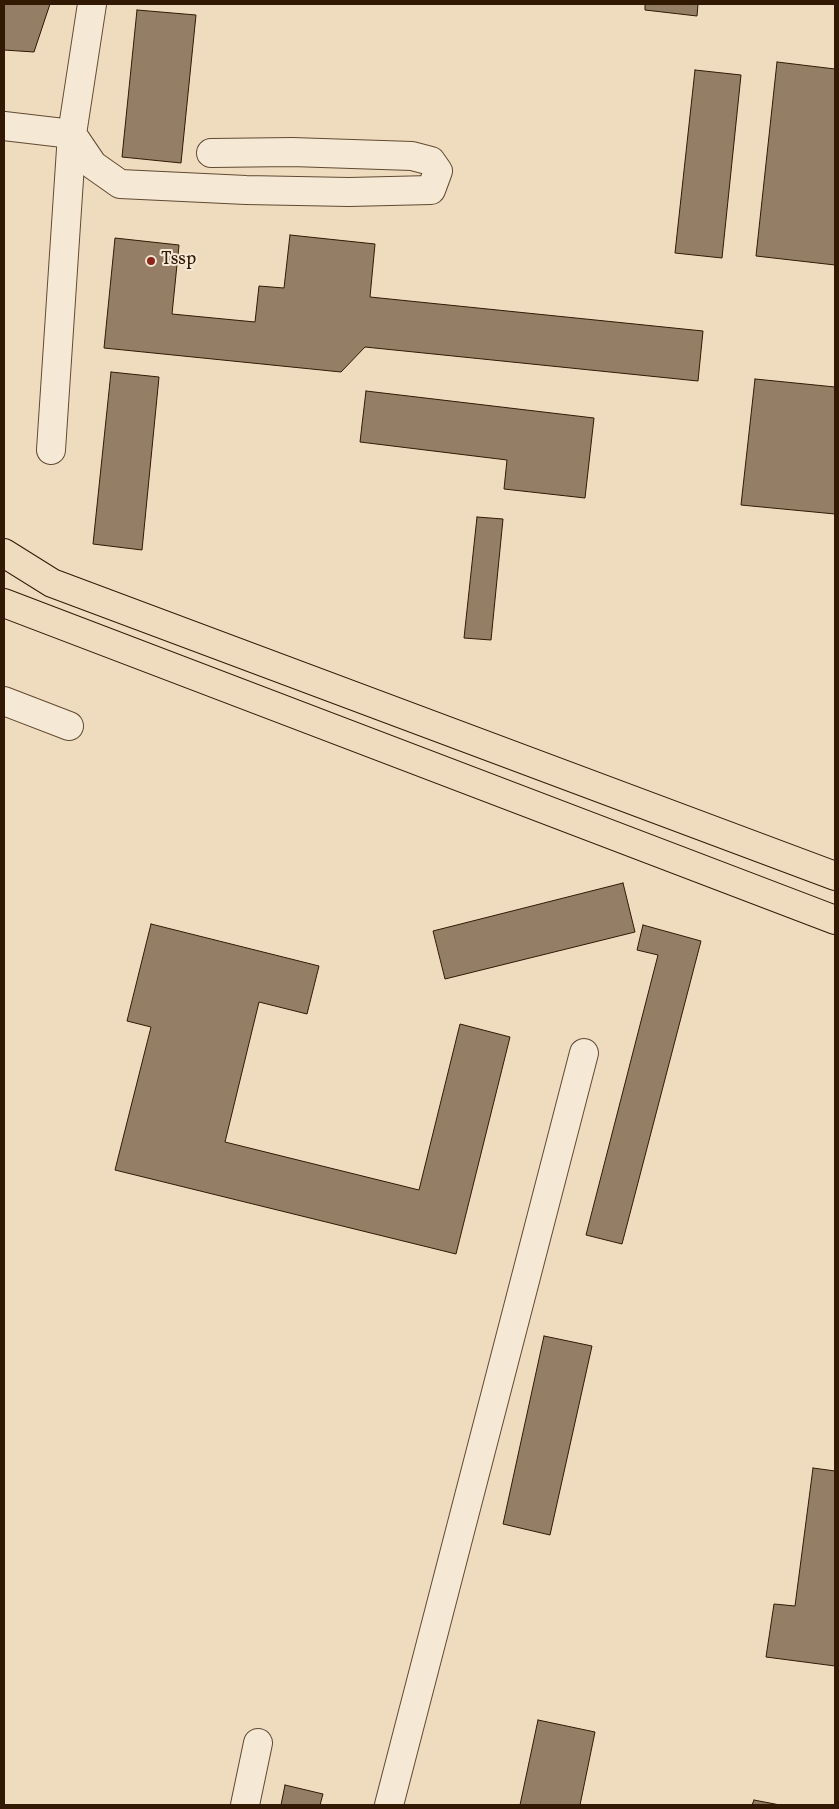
<!DOCTYPE html>
<html>
<head>
<meta charset="utf-8">
<style>
	body { margin:0 }
	#map { position:relative; width:839px; height:1809px; overflow:hidden; background:#efdcbe; font-family:Vollkorn,serif }
	canvas { display:block }
	.frame { position:absolute; inset:0; border:5px solid #311904; pointer-events:none }
</style>
</head>
<body>
<div id="map">
<canvas width="839" height="1809"></canvas>
<div class="frame"></div>
</div>
<script>
const context = document.querySelector('canvas').getContext('2d');
context.lineJoin = 'round';
function fillPath(path, color) { context.fillStyle = color; context.fill(path, 'evenodd'); }
const shape = rows => new Path2D(rows.map(r => 'M' + r).join(''));
function strokePath(path, color, width, dash) { context.strokeStyle = color; context.lineWidth = width; context.lineCap = dash ? 'butt' : 'round'; context.setLineDash(dash || []); context.stroke(path); }
function write(font, color, halo, rows, align = 'center') {
  context.font = font + ' Vollkorn,serif'; context.lineWidth = 4; context.setLineDash([]); context.textBaseline = 'middle'; context.strokeStyle = halo; context.fillStyle = color; for (const [text, x, y, turn = 0] of rows) {
    context.save(); context.translate(x, y); context.rotate((+turn || 0) * Math.PI / 180); context.textAlign = isNaN(turn) ? turn : align; if (halo) context.strokeText(text, 0, 0); context.fillText(text, 0, 0); context.restore();
  }
}
const building = shape([
	[4,4,50,4,34,52,4,50,4,4],
	[645,4,698,4,697,16,645,10,645,4],
	[137,10,196,15,181,163,122,157,137,10],
	[777,62,835,69,835,265,756,256,777,62],
	[695,70,741,75,722,258,675,253,695,70],
	[290,235,375,244,370,297,703,331,698,381,365,347,341,372,104,348,115,238,179,245,172,314,255,322,259,286,284,288,290,235],
	[111,372,159,377,142,550,93,544,111,372],
	[755,379,835,387,835,514,741,505,755,379],
	[366,391,594,418,585,498,504,489,507,460,360,442,366,391],
	[477,517,503,519,491,640,464,638,477,517],
	[623,883,635,932,445,979,433,931,623,883],
	[151,924,319,966,307,1014,259,1002,225,1142,419,1190,460,1024,510,1037,456,1254,115,1170,151,1027,127,1021,151,924],
	[643,925,701,941,622,1244,586,1235,658,955,637,950,643,925],
	[544,1336,592,1346,550,1535,503,1524,544,1336],
	[813,1468,835,1471,835,1666,766,1657,774,1604,795,1606,813,1468],
	[538,1720,595,1732,580,1805,520,1805,538,1720],
	[285,1785,323,1794,320,1805,281,1805,285,1785],
	[754,1800,780,1805,752,1805,754,1800]
]);
const minor = shape([
	[4,126,72,134,93,165,120,184,246,190,349,192,431,190,438,171,431,161,412,156,292,152,211,153],
	[51,450,72,134,92,4],
	[4,701,69,726],
	[245,1805,258,1743],
	[389,1805,584,1053]
]);
const major = shape([
	[4,553,52,583,835,876],
	[4,603,835,920]
]);
const markers = [
	[151,261,5,"#8f2418"]
];
const poiNames = [
	["Tssp",161,261]
];
fillPath(building, '#947e65');
strokePath(building, '#311904', 1);
strokePath(minor, '#604a32', 30);
strokePath(major, '#311904', 30);
strokePath(minor, '#f5e8d5', 28);
strokePath(major, '#efdcbe', 28);
for (const [x, y, r, color] of markers) { const dot = new Path2D(); dot.arc(x, y, r, 0, 2 * Math.PI); context.fillStyle = color; context.fill(dot); strokePath(dot, '#f5e8d5', 2); }
write('18px', '#311904', '#f5e8d5', poiNames, 'left');
</script>
</body>
</html>
